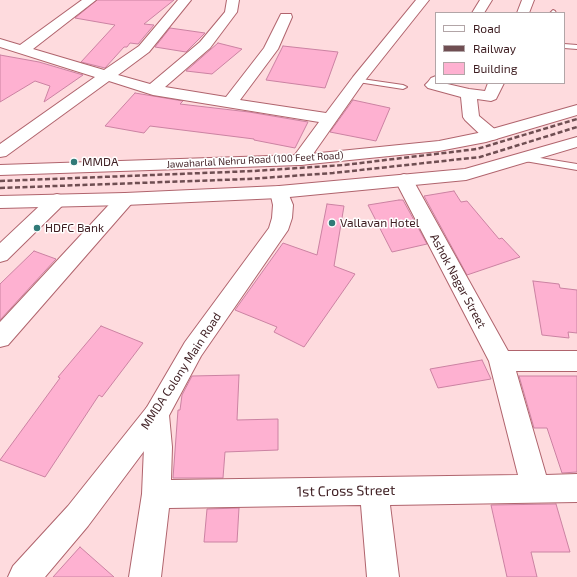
<!DOCTYPE html>
<html>
<head>
<meta charset="utf-8">
<style>
	body { margin:0 }
	#map { position:relative; width:577px; height:577px; overflow:hidden; background:#fedbde; font-family:"Exo 2",sans-serif }
	canvas { display:block }
	.legend { position:absolute; left:435px; top:12px; width:130px; height:72px; box-sizing:border-box; background:#fff; border:1px solid #b2a5a7; margin:0; padding:5px 7px; list-style:none; font-size:12px; color:#3e1e22 }
	.legend li { display:flex; align-items:center; gap:8px; height:20px }
	.legend b { width:20px; border:1px solid #b2a5a7 }
</style>
</head>
<body>
<div id="map">
<canvas width="577" height="577"></canvas>
<ul class="legend">
<li><b style="height:5px;background:#fff"></b>Road</li>
<li><b style="height:5px;background:#6f4e52"></b>Railway</li>
<li><b style="height:11px;background:#feb1d1"></b>Building</li>
</ul>
</div>
<script>
const context = document.querySelector('canvas').getContext('2d');
context.lineJoin = 'round';
function fillPath(path, color) { context.fillStyle = color; context.fill(path, 'evenodd'); }
const shape = rows => new Path2D(rows.map(r => 'M' + r).join(''));
function strokePath(path, color, width, dash) { context.strokeStyle = color; context.lineWidth = width; context.lineCap = dash ? 'butt' : 'round'; context.setLineDash(dash || []); context.stroke(path); }
function write(font, color, halo, rows, align = 'center') {
  context.font = font + ' "Exo 2",sans-serif'; context.lineWidth = 3; context.setLineDash([]); context.textBaseline = 'middle'; context.strokeStyle = halo; context.fillStyle = color; for (const [text, x, y, turn = 0] of rows) {
    context.save(); context.translate(x, y); context.rotate((+turn || 0) * Math.PI / 180); context.textAlign = isNaN(turn) ? turn : align; if (halo) context.strokeText(text, 0, 0); context.fillText(text, 0, 0); context.restore();
  }
}
const building = shape([
	[97,0,174,0,144,24,154,25,138,44,130,43,127,47,124,47,105,68,81,62,115,25,75,18,97,0],
	[170,28,205,33,186,52,155,47,170,28],
	[218,43,242,49,212,74,186,71,218,43],
	[283,46,338,52,325,88,266,80,283,46],
	[0,55,39,62,83,75,44,102,50,86,35,81,0,102,0,55],
	[135,93,183,101,180,104,249,112,308,122,295,148,254,140,254,139,150,126,144,133,105,126,135,93],
	[353,100,390,108,376,141,330,132,353,100],
	[454,191,461,202,467,201,499,239,502,238,520,257,467,275,424,196,454,191],
	[399,200,403,200,427,244,392,252,368,205,399,200],
	[327,204,344,206,334,266,355,274,304,347,274,332,277,327,235,310,283,243,317,255,327,204],
	[34,251,56,259,0,320,0,284,34,251],
	[533,281,559,284,560,288,577,290,577,333,568,332,569,338,542,335,533,281],
	[101,326,143,343,102,397,99,395,45,477,0,460,60,378,58,377,101,326],
	[482,360,491,379,438,388,430,369,482,360],
	[239,375,237,420,278,419,278,450,225,452,223,478,173,478,178,410,180,410,182,395,192,376,239,375],
	[519,376,577,376,577,472,562,473,547,428,534,428,519,376],
	[556,504,570,552,531,552,537,577,507,577,491,505,556,504],
	[239,508,237,542,204,542,207,509,239,508],
	[80,547,114,577,53,577,80,547]
]);
const lane = shape([
	[553,10,555,11,556,13,550,13,553,10],
	[564,44,577,45,577,49,564,48,564,44],
	[355,78,403,85,407,87,403,89,358,82,354,80,355,78],
	[522,155,577,164,577,170,519,160,518,158,519,156,522,155]
]);
const street = shape([
	[82,0,96,0,33,49,104,70,139,46,178,0,191,0,149,52,118,75,150,84,200,42,225,12,227,0,239,0,237,12,210,48,165,87,226,97,264,48,281,14,291,14,292,17,278,49,240,100,326,113,353,77,416,0,429,0,363,83,306,164,300,165,294,164,291,160,319,122,153,95,109,81,6,156,0,157,0,144,95,77,0,47,0,39,20,45,82,0],
	[480,0,492,0,484,13,472,13,480,0],
	[522,0,534,0,529,13,517,13,522,0],
	[436,76,436,83,443,83,469,89,485,91,488,83,504,83,496,99,491,101,477,99,479,116,497,131,499,135,497,139,491,140,485,139,465,120,463,117,461,97,428,88,425,85,428,82,431,78,436,76],
	[404,174,410,176,413,180,508,351,577,351,577,371,516,371,546,475,577,474,577,502,390,505,399,577,367,577,361,505,169,508,161,577,129,577,142,494,144,447,143,415,147,407,156,403,165,407,169,415,172,447,171,480,518,475,489,361,395,180,398,176,404,174],
	[125,193,132,195,134,199,132,203,8,345,0,347,0,322,118,195,125,193],
	[57,194,64,196,67,200,64,204,7,260,0,262,0,243,50,196,57,194]
]);
const secondary = shape([
	[279,186,286,188,293,205,292,218,288,230,201,356,165,423,88,526,45,577,8,577,13,566,68,506,147,407,185,342,269,228,272,218,273,205,270,192,272,188,279,186]
]);
const primary = shape([
	[577,105,577,115,486,142,439,151,300,165,0,175,0,165,300,155,439,141,478,133,577,105],
	[577,137,577,147,466,180,279,198,125,205,0,208,0,196,125,193,279,186,465,169,577,137]
]);
const rail = shape([
	[0,181,254,171,344,165,477,149,577,119],
	[0,188,248,179,333,173,480,157,577,127]
]);
const markers = [
	[74,162,4,"#317a78"],
	[332,223,4,"#317a78"],
	[37,228,4,"#317a78"]
];
const farStreetnames = [
	["Jawaharlal Nehru Road (100 Feet Road)",255,160,-3]
];
const poiNames = [
	["MMDA",82,162],
	["Vallavan Hotel",340,223],
	["HDFC Bank",45,228]
];
const streetNames = [
	["Ashok Nagar Street",458,281,62],
	["MMDA Colony Main Road",181,371,-57]
];
const nearStreetnames = [
	["1st Cross Street",346,491,-1]
];
fillPath(building, '#feb1d1');
strokePath(building, '#cb82a2', 1);
strokePath(lane, '#b0646d', 2);
strokePath(street, '#b0646d', 2);
strokePath(secondary, '#b0646d', 2);
strokePath(primary, '#b0646d', 2);
fillPath(lane, '#fff');
fillPath(street, '#fff');
fillPath(secondary, '#fff');
fillPath(primary, '#fff');
strokePath(rail, '#6f4e52', 2.5, [5, 2.5]);
for (const [x, y, r, color] of markers) { const dot = new Path2D(); dot.arc(x, y, r, 0, 2 * Math.PI); context.fillStyle = color; context.fill(dot); strokePath(dot, '#fff', 1.5); }
write('10px', '#3e1e22', '#fff', farStreetnames);
write('12px', '#3e1e22', '#fff', poiNames, 'left');
write('12px', '#3e1e22', '#fff', streetNames);
write('14px', '#3e1e22', '#fff', nearStreetnames);
</script>
</body>
</html>
